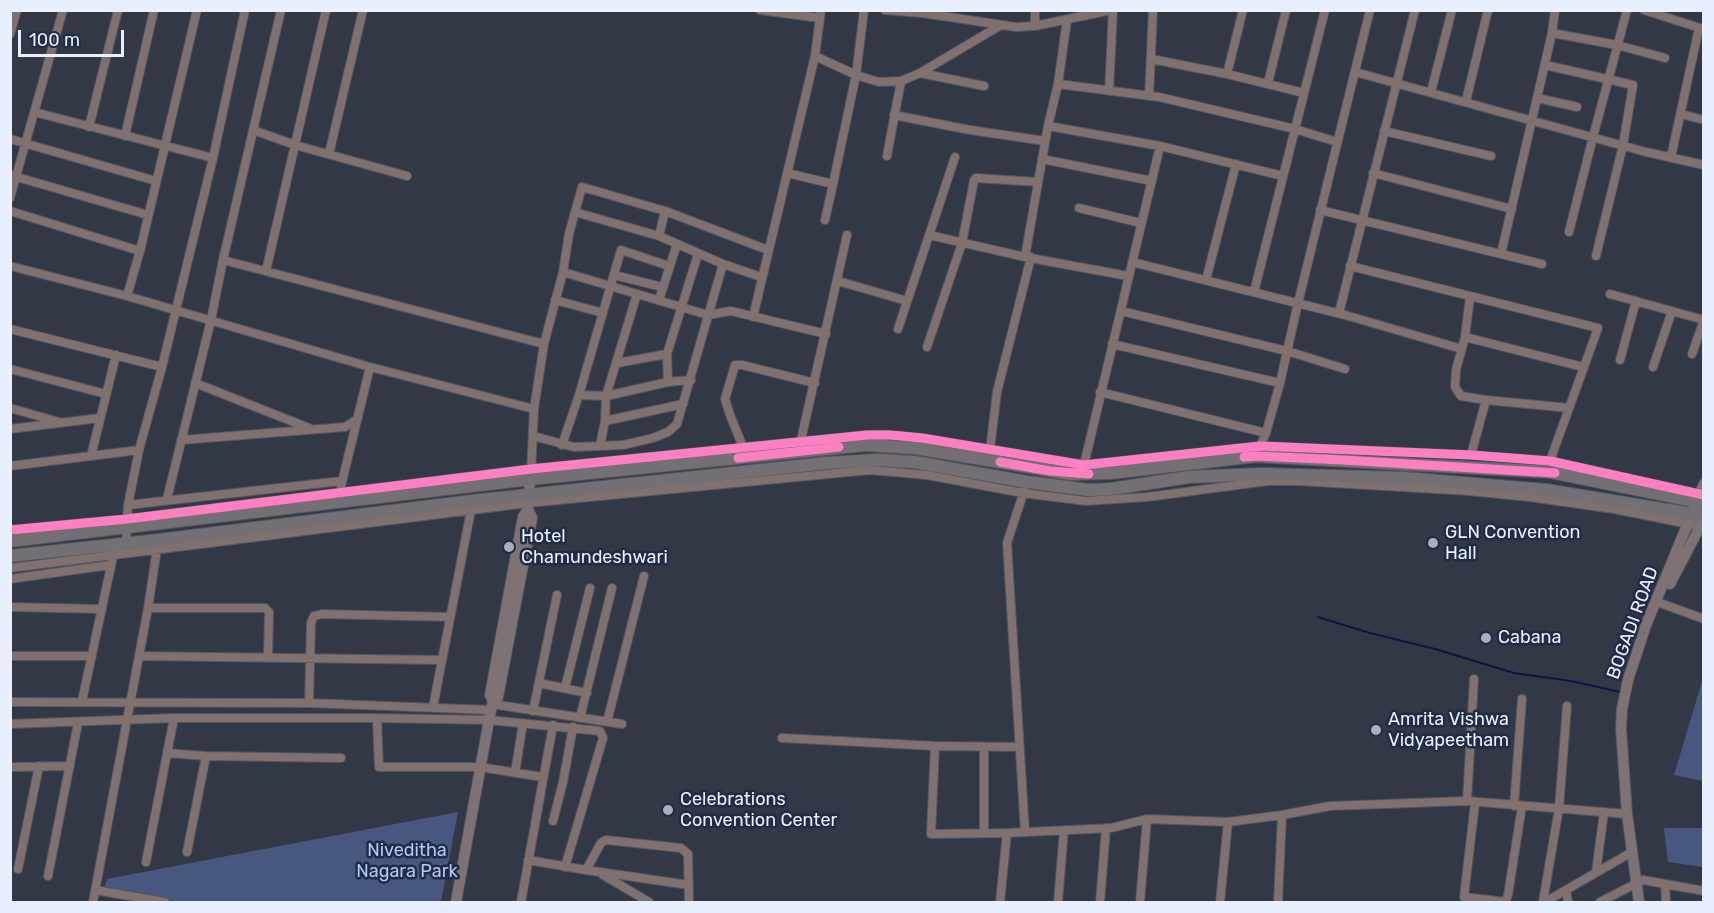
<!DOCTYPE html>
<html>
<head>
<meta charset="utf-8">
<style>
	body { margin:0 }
	#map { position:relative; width:1714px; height:913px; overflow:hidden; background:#333846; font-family:Rubik,sans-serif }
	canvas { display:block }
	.frame { position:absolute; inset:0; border:12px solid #e8efff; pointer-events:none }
	.scale { position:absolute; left:18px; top:30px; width:106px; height:27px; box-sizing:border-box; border:3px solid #e8efff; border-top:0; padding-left:8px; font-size:18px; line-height:21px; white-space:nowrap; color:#e8efff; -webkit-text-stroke:4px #212b43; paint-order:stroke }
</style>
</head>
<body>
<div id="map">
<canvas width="1714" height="913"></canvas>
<div class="frame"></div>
<div class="scale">100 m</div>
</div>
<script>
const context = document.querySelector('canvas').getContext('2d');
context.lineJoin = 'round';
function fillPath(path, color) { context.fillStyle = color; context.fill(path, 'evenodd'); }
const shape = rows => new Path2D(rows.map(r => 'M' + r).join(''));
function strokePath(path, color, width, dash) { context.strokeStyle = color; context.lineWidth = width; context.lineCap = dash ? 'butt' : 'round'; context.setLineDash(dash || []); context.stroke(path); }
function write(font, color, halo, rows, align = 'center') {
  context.font = font + ' Rubik,sans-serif'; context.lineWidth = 5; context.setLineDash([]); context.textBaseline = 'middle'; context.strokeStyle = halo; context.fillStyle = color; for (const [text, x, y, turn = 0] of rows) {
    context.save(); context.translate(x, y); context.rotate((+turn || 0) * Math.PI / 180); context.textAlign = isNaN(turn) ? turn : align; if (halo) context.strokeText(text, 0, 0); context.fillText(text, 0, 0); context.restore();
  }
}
const green = shape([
	[1703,678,1703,781,1674,775],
	[458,812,441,902,179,902,104,889,107,879],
	[1664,828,1703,828,1703,867,1668,862]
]);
const stream = shape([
	[1318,617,1370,633,1435,649,1514,673,1571,681,1620,692]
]);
const minor = shape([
	[760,10,820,18],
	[885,10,922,13,1016,27,1035,26,1111,10],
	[1035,10,1035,26],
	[1243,10,1227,74,1304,93],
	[1644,10,1703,29],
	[1067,20,1058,84,1159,97,1295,129,1337,142],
	[1552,33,1617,45,1665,58],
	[10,34,17,10],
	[815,56,856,75,879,82,901,81,920,73,1001,25],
	[1151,59,1227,74],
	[1545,65,1633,85,1623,145,1596,256],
	[1355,72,1646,152,1704,165],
	[920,73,984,86],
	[1268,83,1286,10],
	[1109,91,1113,10],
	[1431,92,1452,10],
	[1149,96,1153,10],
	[1537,98,1577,107],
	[1466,101,1488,10],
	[34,112,213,158],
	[1681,114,1704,120],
	[894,115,970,130,1045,141],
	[1048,126,1160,146,1283,176],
	[89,127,118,10],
	[253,130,295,145,407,176],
	[1384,131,1491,156],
	[125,136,154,10],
	[10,139,156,181],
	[329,154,363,10],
	[887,156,901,81],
	[1671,157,1699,28],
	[1042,159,1152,181],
	[787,173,833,184,856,75,864,10],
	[1373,173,1512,209],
	[10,175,148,215],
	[10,198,63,10],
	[1079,208,1141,223],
	[1320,210,1542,264],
	[10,211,140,251],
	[575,212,659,236,723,264,761,277],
	[825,220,833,184],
	[1569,232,1593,137,1627,10],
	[929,235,1025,257,1128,276],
	[659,236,665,211],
	[1501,254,1552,33,1555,10],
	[1025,257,1048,126,1058,84],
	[223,260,544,344],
	[1132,262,1345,315,1462,349],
	[10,266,127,296,370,367,534,409,531,473],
	[1350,266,1598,328,1550,461],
	[266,271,326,10],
	[563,272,708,315,731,311,826,334],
	[614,275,662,287],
	[1206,280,1236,164],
	[838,281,907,301],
	[1254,292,1325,10],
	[1610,294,1704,320],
	[127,296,140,251,197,10],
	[1470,297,1465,337,1456,370,1455,387,1461,396,1486,400,1471,455],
	[555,300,603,313],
	[659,300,677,244],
	[1121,311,1287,351,1345,369],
	[1339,313,1415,10],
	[753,317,815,56,821,10],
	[10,329,162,367],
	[898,329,955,157],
	[1465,337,1583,367],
	[1112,344,1280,383],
	[927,347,962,243,974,180,976,178,1038,182],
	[1692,354,1704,320],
	[1620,360,1636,301],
	[617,363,667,354],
	[1653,367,1672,311],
	[10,369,106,394],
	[668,382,667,354,698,254],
	[195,383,309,428],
	[1100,392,1266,433],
	[579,395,606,396,668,382,691,380],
	[1486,400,1569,408],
	[10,408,59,422],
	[534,409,544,344,563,272,569,234,582,187,665,211,768,250],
	[605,421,683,404],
	[10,429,100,418],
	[533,436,574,447,623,445,653,438,668,432,677,424,723,264],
	[181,440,345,427,356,420],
	[801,440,847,235],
	[562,445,579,395,621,250,669,266],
	[600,446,605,421,606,396,637,294],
	[743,447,730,415,725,399,735,365,742,365,815,383],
	[1259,449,1266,433,1280,383,1298,303,1370,10],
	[990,450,997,392,1031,257],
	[91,456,116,355],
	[10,466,139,450],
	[1083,469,1160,146],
	[341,486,370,367],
	[1024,491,1007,543,1025,832],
	[167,499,211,320,223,260,281,10],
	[128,505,341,481],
	[10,530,127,519,531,469,867,435,890,435,922,438,1084,465,1260,446,1471,455,1550,461,1703,495],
	[126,543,128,505,139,450,162,367,213,158,245,10],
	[10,568,528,503,870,470,927,475,1023,493,1086,501,1147,497,1268,481,1299,481,1469,491,1529,497,1614,509,1704,527],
	[10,579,110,565],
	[1660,603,1704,619],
	[10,607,101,609],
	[148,608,265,608,269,612,268,657],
	[10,656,92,656],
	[139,656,442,660],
	[539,683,587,693],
	[565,688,590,588],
	[82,701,114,552],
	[10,702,309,703,491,710],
	[309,703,311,623,314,616,322,614,450,617],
	[492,704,622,724],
	[433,707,471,510],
	[533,711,557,595],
	[174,718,377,718,489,720,600,731,603,738,565,867],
	[377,718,379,767,480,767,542,777],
	[580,718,612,588],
	[607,722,644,576],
	[10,724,174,718,146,862],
	[782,738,935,746,1019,747],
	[935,746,931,834,1007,833,1111,828,1147,819,1228,822,1282,815],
	[984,747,984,833],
	[167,753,206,756,187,852],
	[206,756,341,758],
	[10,767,70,766],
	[515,773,523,723],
	[1467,801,1474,679],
	[1475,803,1464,897,1505,902,1508,895,1522,806],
	[1514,806,1522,699],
	[553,821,563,782,573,727],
	[528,860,586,870,689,885],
	[18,869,39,766],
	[586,870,601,843,606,840,681,848,688,854,689,902],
	[1596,872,1604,812],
	[603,875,649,902],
	[48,876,78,723],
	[1665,884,1666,902],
	[95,890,165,902],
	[1566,891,1568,902],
	[93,902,148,608,157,549],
	[521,902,553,725],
	[1000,902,1007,833],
	[1058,902,1064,830],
	[1100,902,1106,828],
	[1140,902,1147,819],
	[1220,902,1228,822],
	[1278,902,1282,815,1330,806,1467,801,1627,814],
	[1543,902,1559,808,1567,706],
	[1545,902,1632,852],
	[1600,902,1643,880,1704,891]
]);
const major = shape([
	[1670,584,1704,519],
	[493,701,490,695,523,517,528,509],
	[456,902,489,720,493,701,498,697,532,518,528,509,530,479],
	[1639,902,1627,814,1621,728,1622,709,1628,680,1646,625,1704,484]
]);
const highway = shape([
	[10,541,530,479,865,445,916,448,1071,474,1110,473,1256,456,1550,472,1704,503],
	[10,556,159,540,472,501,827,463,877,460,914,462,1027,482,1089,490,1111,489,1189,477,1262,474,1404,478,1546,490,1704,516]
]);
const cycleway = shape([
	[1244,457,1256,456,1343,460,1555,473],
	[738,458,839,447],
	[1000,462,1050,471,1089,474],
	[10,530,127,519,531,469,867,435,890,435,922,438,1084,465,1260,446,1471,455,1550,461,1704,495]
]);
const markers = [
	[1433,543,6,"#a9afbe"],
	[509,547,6,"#a9afbe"],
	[1486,638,6,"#a9afbe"],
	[1376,730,6,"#a9afbe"],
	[668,810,6,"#a9afbe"]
];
const poiNames = [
	["GLN Convention",1445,533],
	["Hall",1445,554],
	["Hotel",521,537],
	["Chamundeshwari",521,558],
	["Cabana",1498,638],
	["Amrita Vishwa",1388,720],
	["Vidyapeetham",1388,741],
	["Celebrations",680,800],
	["Convention Center",680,821]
];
const streetNames = [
	["BOGADI ROAD",1633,623,-70]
];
const parkNames = [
	["Niveditha",407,851],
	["Nagara Park",407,872]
];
fillPath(green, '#475780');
strokePath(stream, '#0a1646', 2);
strokePath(minor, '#525662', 10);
strokePath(major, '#525662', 12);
strokePath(highway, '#525662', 14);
strokePath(minor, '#80706f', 8);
strokePath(major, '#7e7274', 10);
strokePath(highway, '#746f74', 12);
strokePath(cycleway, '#ff80c0', 9);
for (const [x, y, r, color] of markers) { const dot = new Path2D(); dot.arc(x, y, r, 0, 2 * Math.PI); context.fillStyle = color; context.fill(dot); strokePath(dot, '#212b43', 2); }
write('18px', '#e8efff', '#212b43', poiNames, 'left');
write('18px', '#e8efff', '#212b43', streetNames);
write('18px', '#b1c8fb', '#212b43', parkNames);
</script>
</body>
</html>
